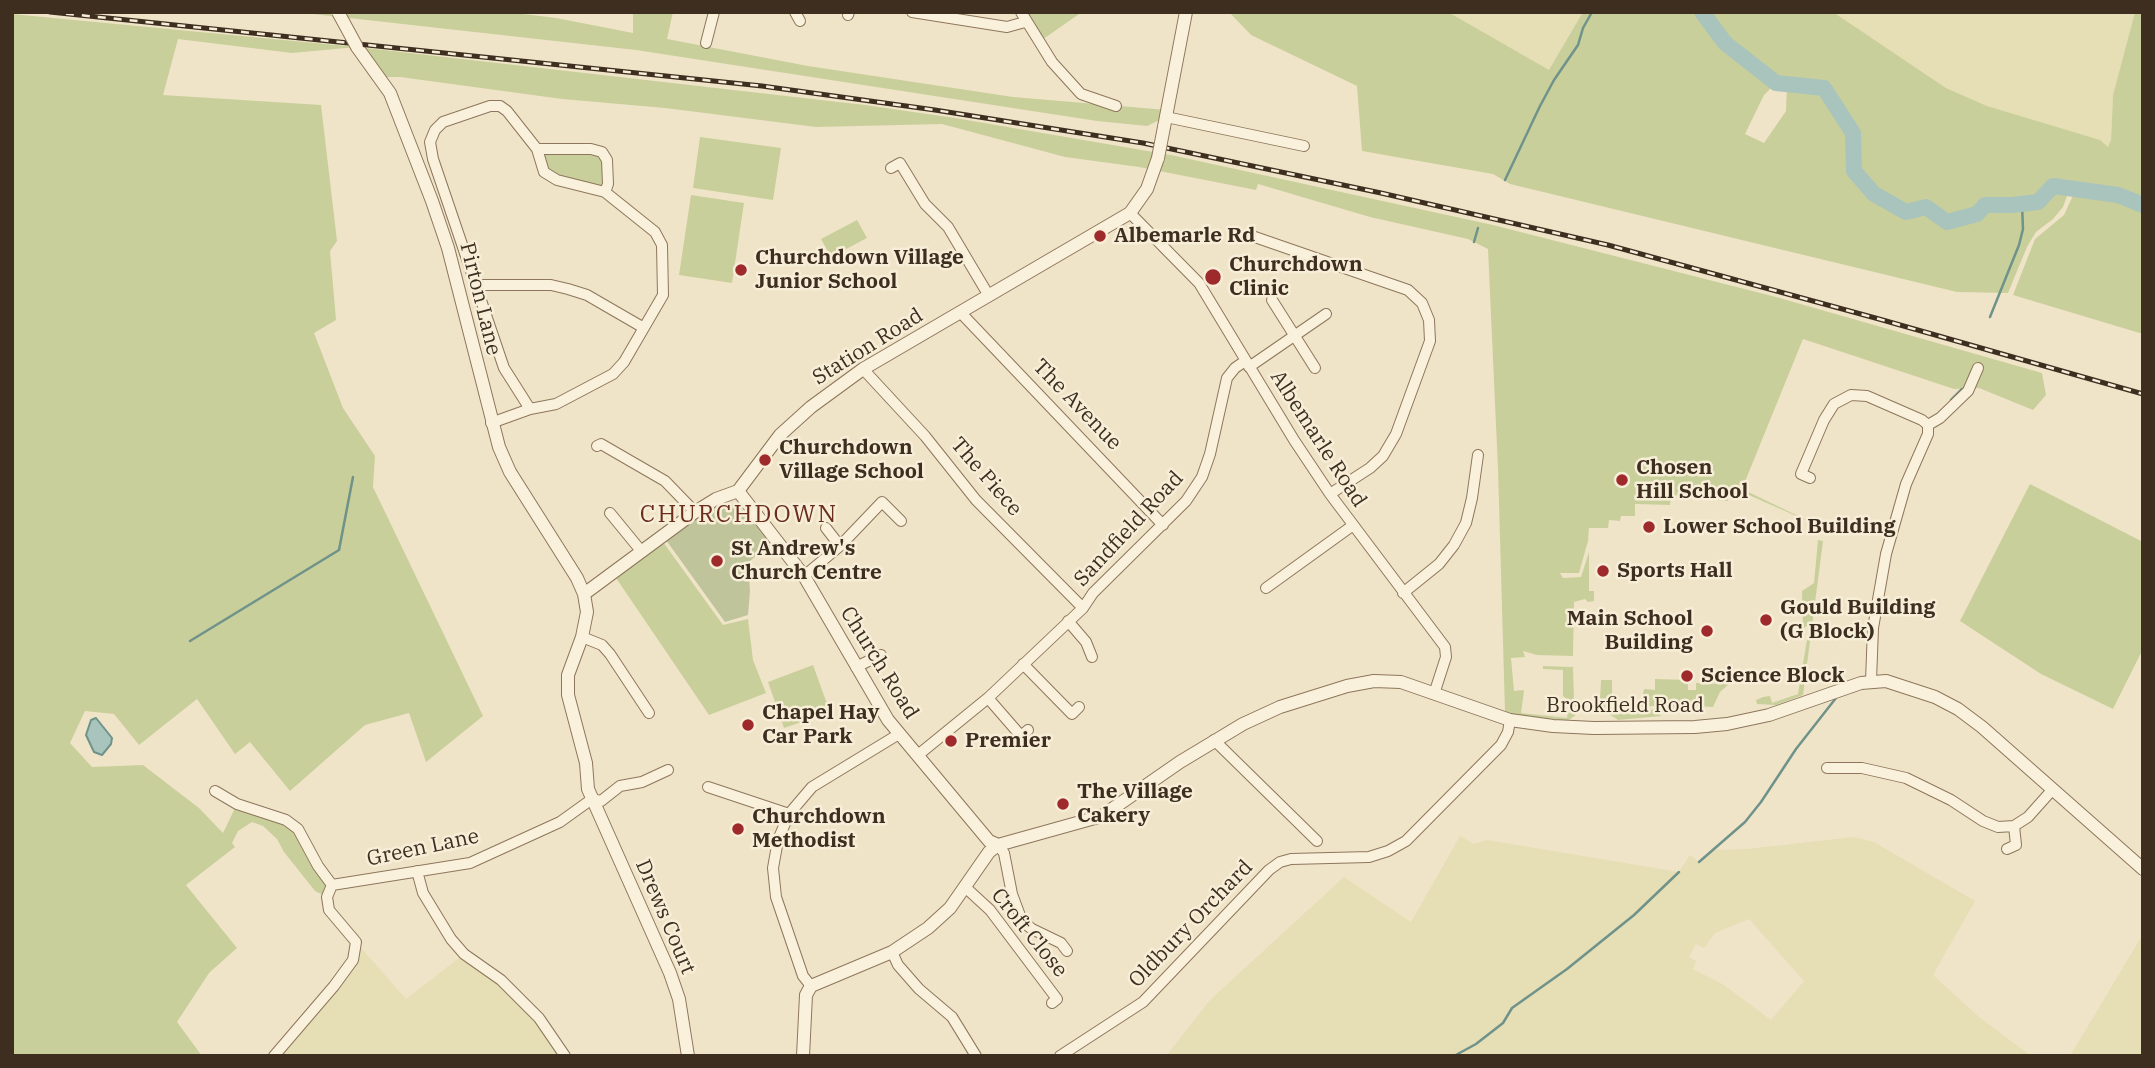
<!DOCTYPE html>
<html>
<head>
<meta charset="utf-8">
<style>
	body { margin:0 }
	#map { position:relative; width:2155px; height:1068px; overflow:hidden; background:#f0e4c8; font-family:"IBM Plex Serif",serif }
	canvas { display:block }
	.frame { position:absolute; inset:0; border:14px solid #3d2e20; pointer-events:none }
</style>
</head>
<body>
<div id="map">
<canvas width="2155" height="1068"></canvas>
<div class="frame"></div>
</div>
<script>
const context = document.querySelector('canvas').getContext('2d');
context.lineJoin = 'round';
function fillPath(path, color) { context.fillStyle = color; context.fill(path, 'evenodd'); }
const shape = rows => new Path2D(rows.map(r => 'M' + r).join(''));
function strokePath(path, color, width, dash) { context.strokeStyle = color; context.lineWidth = width; context.lineCap = dash ? 'butt' : 'round'; context.setLineDash(dash || []); context.stroke(path); }
function write(font, color, halo, rows, align = 'center') {
  context.font = font + ' "IBM Plex Serif",serif'; context.lineWidth = 5; context.setLineDash([]); context.textBaseline = 'middle'; context.strokeStyle = halo; context.fillStyle = color; for (const [text, x, y, turn = 0] of rows) {
    context.save(); context.translate(x, y); context.rotate((+turn || 0) * Math.PI / 180); context.textAlign = isNaN(turn) ? turn : align; if (halo) context.strokeText(text, 0, 0); context.fillText(text, 0, 0); context.restore();
  }
}
const farmland = shape([
	[1448,12,1583,12,1550,71],
	[1833,12,2135,12,2113,95,2111,140,2108,148,1987,106,1946,88],
	[1460,836,1474,844,1487,840,1679,872,1690,855,1699,862,1712,850,1747,849,1854,837,1874,842,1975,901,1933,975,1978,1016,2031,1056,1166,1056,1210,1000,1344,877,1411,922],
	[1749,919,1804,981,1771,1020,1724,985,1693,969,1696,961,1689,957,1696,944,1704,948,1715,933],
	[2143,934,2143,1056,2070,1056],
	[356,942,406,999,464,954,501,980,565,1056,274,1056,353,960]
]);
const green = shape([
	[295,12,507,12,556,18,633,33,633,12,673,12,667,39,808,66,1013,97,1167,110,1166,117,1147,126,1097,121,636,50],
	[1021,12,1082,12,1039,42],
	[1229,12,1448,12,1549,70,1583,12,1833,12,1946,88,1987,106,2100,140,2108,147,2111,140,2113,95,2135,12,2143,12,2143,334,2013,295,2035,239,2064,215,2076,189,2070,188,2063,207,2053,219,2036,232,2027,247,2008,293,1957,292,1510,184,1493,174,1362,151,1357,86,1251,35],
	[1776,83,1787,85,1786,111,1764,143,1745,134,1764,95],
	[12,14,357,47,865,105,955,118,1171,155,1493,225,1776,297,2042,373,2046,395,2033,410,1979,388,1954,389,1803,339,1742,489,1819,526,1742,492,1740,495,1728,495,1728,501,1717,500,1714,495,1698,493,1671,496,1670,505,1635,504,1635,516,1621,516,1620,521,1609,520,1608,528,1589,528,1588,541,1579,573,1560,573,1563,578,1581,577,1589,552,1589,591,1594,591,1594,601,1588,602,1585,599,1574,602,1573,656,1537,655,1523,651,1525,657,1511,658,1514,691,1523,690,1524,691,1521,713,1567,718,1568,708,1576,715,1567,721,1529,717,1505,712,1498,469,1488,249,1468,239,1370,217,1258,184,1256,190,1139,167,1065,157,942,124,816,127,665,108,562,99,400,77,380,77,357,47,292,53,178,39,163,95,321,105,337,241,330,251,336,320,314,333,343,408,375,456,373,487,483,716,426,762,409,713,365,725,290,791,250,742,235,754,197,699,139,745,114,714,85,711,70,743,92,767,143,765,199,808,223,833,237,804,286,820,332,885,327,897,315,891,284,852,277,839,263,826,252,822,238,831,232,843,235,847,186,885,237,948,209,973,177,1022,202,1056,12,1056],
	[700,137,781,148,773,200,693,188],
	[537,149,602,152,605,192,544,172],
	[691,195,744,203,732,283,679,275],
	[857,220,867,238,831,257,821,239],
	[2030,484,2143,542,2143,649,2113,709,2041,674,1960,621],
	[1818,540,1823,541,1803,695,1776,705,1757,704,1756,700,1763,697,1770,696,1772,703,1798,694,1809,628,1806,626,1803,629,1802,591,1814,583],
	[663,542,723,625,748,619,753,660,766,693,709,715,614,575],
	[813,665,830,712,784,728,768,682],
	[1543,666,1573,667,1574,699,1586,702,1581,711,1563,696,1563,670,1543,669],
	[1655,679,1688,680,1688,690,1696,690,1696,683,1729,684,1720,692,1713,707,1692,706,1683,708,1652,706,1628,709,1612,705,1600,699,1601,680,1612,680,1612,704,1641,704,1644,689,1655,690],
	[1601,703,1628,712,1658,709,1661,716,1618,720,1603,710]
]);
const cemetery = shape([
	[731,503,747,513,772,541,748,563,750,591,748,615,725,622,666,540,716,507]
]);
const water = shape([
	[96,718,112,738,111,744,102,755,94,752,86,735,91,720,96,718]
]);
const stream = shape([
	[1505,180,1540,106,1554,80,1578,45,1583,28,1592,12],
	[1474,242,1478,228],
	[1990,317,2019,245,2023,229,2022,204],
	[1951,400,1962,389],
	[190,641,339,550,353,477],
	[1699,862,1745,822,1761,802,1796,749,1836,698],
	[1454,1056,1476,1044,1503,1023,1512,1008,1567,969,1634,915,1679,872]
]);
const river = shape([
	[1702,12,1725,43,1776,83,1824,88,1853,133,1854,171,1874,194,1906,212,1926,207,1947,222,1977,214,1985,205,2012,205,2038,202,2053,186,2118,195,2143,205]
]);
const minor = shape([
	[795,12,800,21],
	[912,12,1007,27,1025,22],
	[1021,12,1052,62,1081,94,1116,106],
	[848,15,849,12],
	[706,43,714,12],
	[1166,117,1304,146],
	[537,149,591,149,602,152,607,160,608,184,605,192],
	[891,168,900,163,925,204,948,227,989,296],
	[1130,213,1199,283,1294,440,1330,494,1445,647,1446,657,1434,694],
	[1249,235,1408,290,1422,303,1429,320,1430,341,1396,434,1383,456,1370,468,1330,494],
	[477,285,551,285,568,289,587,295,644,328],
	[1272,300,1315,368],
	[961,313,1163,525],
	[1249,367,1326,314],
	[863,369,925,436,976,500,1083,608],
	[491,423,530,409,556,404,613,374,624,362,663,295,662,245,655,232,605,192,557,180,544,172,537,149,507,111,500,106,490,106,443,122,435,130,430,142,433,159,504,368,530,409],
	[1928,425,1940,418,1968,391,1978,368],
	[597,446,601,444,665,481,695,512],
	[1810,478,1801,474,1824,420,1834,404,1851,395,1867,396,1922,420,1928,425],
	[610,513,642,552],
	[826,528,840,546],
	[804,576,840,546,882,502,901,521],
	[1266,588,1352,526],
	[1403,593,1439,564,1454,545,1466,523,1472,498,1478,455],
	[1068,621,1086,642,1092,657],
	[582,637,602,645,610,654,649,713],
	[1023,664,1072,714,1079,707],
	[856,667,881,655],
	[1871,681,1873,628,1886,554,1906,484,1928,434,1928,425],
	[988,698,1021,736,1028,730],
	[1214,740,1317,841],
	[918,755,988,698,1083,608,1093,593,1186,501,1202,477,1210,454,1227,378,1235,368,1245,361],
	[1827,768,1862,768,1906,778,1951,800,1983,821,1998,827,2014,826,2028,817,2053,789],
	[708,787,789,814],
	[215,791,237,804,286,820,298,829,318,866,332,885],
	[998,845,1004,853,1012,894,1022,921,1032,929,1061,943,1067,951],
	[2007,849,2016,845,2014,826],
	[417,871,423,893,451,939,464,954,501,980,539,1018,565,1056],
	[332,885,470,863,560,822,592,799,601,801,620,786,642,782,668,770],
	[965,887,990,910,1057,999,1052,1003],
	[892,952,898,965,919,989,952,1017,976,1056],
	[811,986,803,976,776,897,773,868,778,840,789,814,812,787,899,734],
	[274,1056,334,986,353,960,356,942,329,910,327,897,332,885],
	[1060,1056,1143,1002,1269,870,1280,862,1291,859,1369,857,1388,851,1406,841,1501,745,1508,732,1510,720]
]);
const tertiary = shape([
	[357,47,390,93,432,201,448,248,499,447,510,472,577,578,584,594,587,612,582,637,568,675,568,695,586,763,588,789,670,973,679,999,688,1056],
	[1164,127,1186,12],
	[738,491,804,576,888,720,989,841,998,845],
	[584,594,695,512,716,499,738,491,780,435,811,407,863,369,1130,213,1147,189,1158,158],
	[803,1056,806,995,811,986,892,952,928,928,950,908,989,852,998,845,1102,816,1180,762,1243,724,1280,707,1347,686,1374,681,1401,682,1510,720,1553,726,1594,728,1695,727,1727,724,1769,715,1861,683,1886,681,1935,697,1958,709,1982,727,2143,869]
]);
const rail = shape([
	[50,12,762,86,935,110,1143,143,1381,193,1608,245,1879,319,2143,394]
]);
const tertiaryBridge = shape([
	[338,12,357,47],
	[1158,158,1164,127]
]);
const markers = [
	[1100,236,7,"#9e2a2b"],
	[741,270,7,"#9e2a2b"],
	[1213,277,9,"#9e2a2b"],
	[765,460,7,"#9e2a2b"],
	[1622,480,7,"#9e2a2b"],
	[1649,527,7,"#9e2a2b"],
	[717,561,7,"#9e2a2b"],
	[1603,571,7,"#9e2a2b"],
	[1766,620,7,"#9e2a2b"],
	[1707,631,7,"#9e2a2b"],
	[1687,676,7,"#9e2a2b"],
	[748,725,7,"#9e2a2b"],
	[951,741,7,"#9e2a2b"],
	[1063,804,7,"#9e2a2b"],
	[738,829,7,"#9e2a2b"]
];
const poiNames = [
	["Albemarle Rd",1114,236],
	["Churchdown Village",755,258],
	["Junior School",755,282],
	["Churchdown",1229,265],
	["Clinic",1229,289],
	["Churchdown",779,448],
	["Village School",779,472],
	["Chosen",1636,468],
	["Hill School",1636,492],
	["Lower School Building",1663,527],
	["St Andrew's",731,549],
	["Church Centre",731,573],
	["Sports Hall",1617,571],
	["Gould Building",1780,608],
	["(G Block)",1780,632],
	["Main School",1693,619,"right"],
	["Building",1693,643,"right"],
	["Science Block",1701,676],
	["Chapel Hay",762,713],
	["Car Park",762,737],
	["Premier",965,741],
	["The Village",1077,792],
	["Cakery",1077,816],
	["Churchdown",752,817],
	["Methodist",752,841]
];
const streetNames = [
	["Pirton Lane",480,299,76],
	["Station Road",868,347,-32],
	["The Avenue",1077,405,46],
	["Albemarle Road",1318,439,57],
	["The Piece",986,477,49],
	["Sandfield Road",1129,529,-47],
	["Church Road",879,663,58],
	["Brookfield Road",1625,706],
	["Green Lane",423,848,-12],
	["Drews Court",665,917,67],
	["Oldbury Orchard",1191,924,-46],
	["Croft Close",1029,933,51]
];
const quarterNames = [
	["CHURCHDOWN",739,515]
];
fillPath(farmland, '#e6deb5');
fillPath(green, '#c9cf9b');
fillPath(cemetery, '#bfc49a');
fillPath(water, '#a9c4bc');
strokePath(water, '#6f938a', 2);
strokePath(stream, '#6f938a', 2.5);
strokePath(river, '#a9c4bc', 16);
strokePath(minor, '#8d765c', 12);
strokePath(tertiary, '#8d765c', 14);
strokePath(minor, '#faf1dc', 10);
strokePath(tertiary, '#faf1dc', 12);
strokePath(rail, '#3d2e20', 5);
strokePath(rail, '#f7eed8', 2.5, [8]);
strokePath(tertiaryBridge, '#8d765c', 14, []);
strokePath(tertiaryBridge, '#faf1dc', 12);
for (const [x, y, r, color] of markers) { const dot = new Path2D(); dot.arc(x, y, r, 0, 2 * Math.PI); context.fillStyle = color; context.fill(dot); strokePath(dot, '#f7eed8', 2.5); }
write('bold 21px', '#3d2e20', '#f7eed8', poiNames, 'left');
write('21px', '#3d2e20', '#f7eed8', streetNames);
context.letterSpacing = '2px';
write('24px', '#6b2e1e', '#f7eed8', quarterNames);
context.letterSpacing = '0px';
</script>
</body>
</html>
